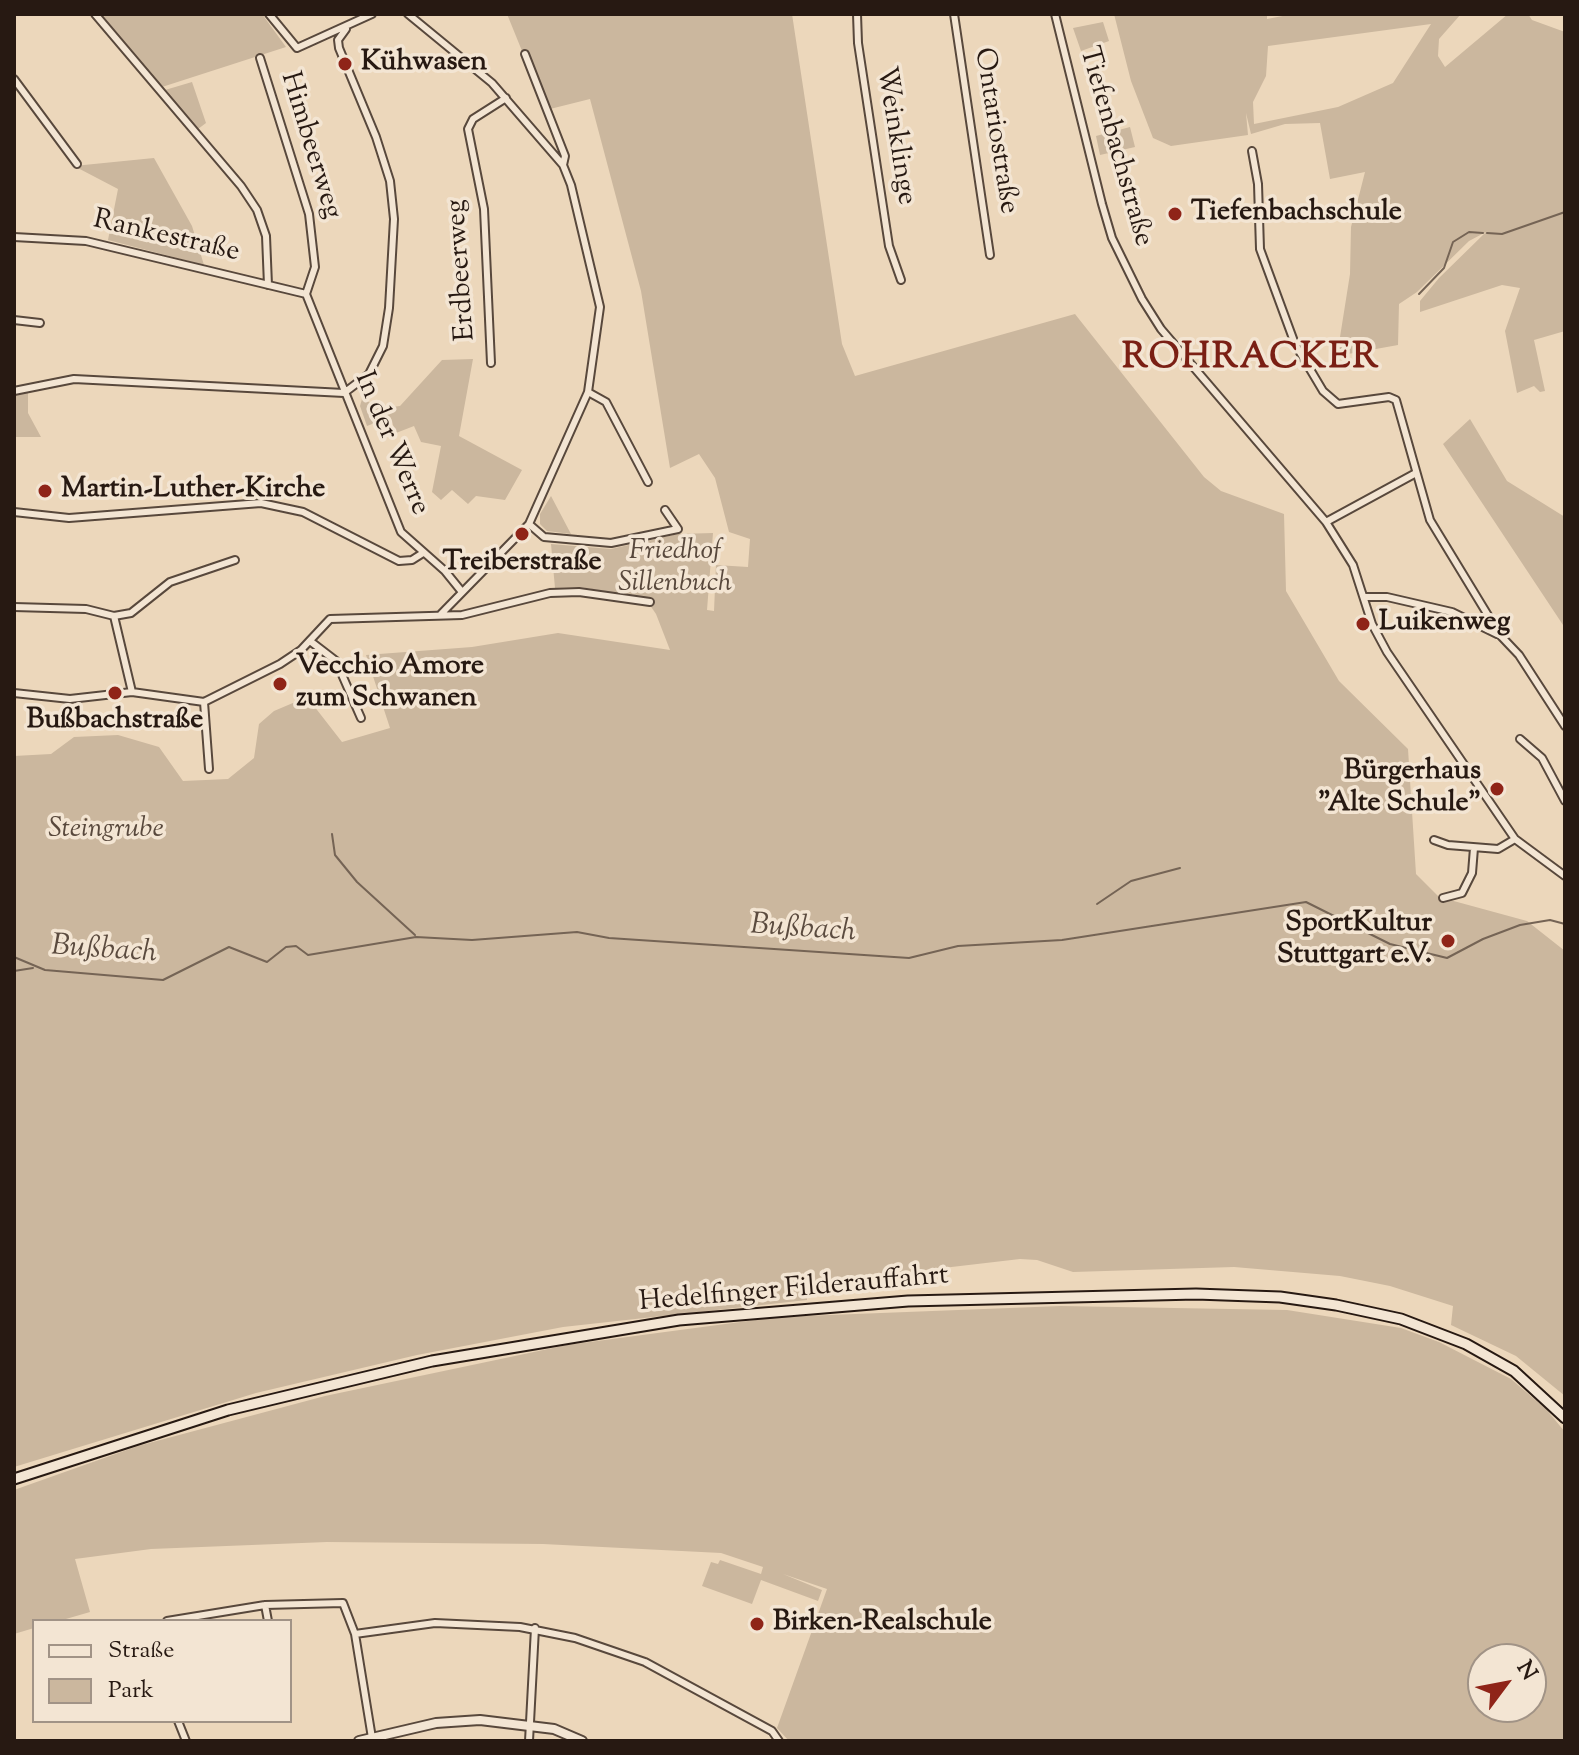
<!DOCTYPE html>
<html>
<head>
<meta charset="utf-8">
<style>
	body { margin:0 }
	#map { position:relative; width:1579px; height:1755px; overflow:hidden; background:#ecd7bb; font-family:"Sorts Mill Goudy",serif }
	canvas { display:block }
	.frame { position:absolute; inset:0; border:16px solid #271912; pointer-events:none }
	.legend { position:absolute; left:32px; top:1619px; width:260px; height:104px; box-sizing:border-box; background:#f3e5d3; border:2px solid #a19386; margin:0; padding:10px 14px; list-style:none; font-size:24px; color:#271912 }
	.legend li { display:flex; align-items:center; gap:16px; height:40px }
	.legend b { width:40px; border:2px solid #a19386 }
	.north { position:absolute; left:1467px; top:1643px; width:80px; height:80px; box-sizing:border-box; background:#f3e5d3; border:2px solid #a19386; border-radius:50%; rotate:58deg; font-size:22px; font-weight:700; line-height:32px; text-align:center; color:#271912 }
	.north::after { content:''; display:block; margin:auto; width:28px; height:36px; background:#8f2418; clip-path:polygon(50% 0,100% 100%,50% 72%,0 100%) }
</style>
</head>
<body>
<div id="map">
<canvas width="1579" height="1755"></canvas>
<div class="frame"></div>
<ul class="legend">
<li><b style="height:10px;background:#f3e5d3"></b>Straße</li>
<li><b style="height:22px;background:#cbb79e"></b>Park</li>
</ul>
<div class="north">N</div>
</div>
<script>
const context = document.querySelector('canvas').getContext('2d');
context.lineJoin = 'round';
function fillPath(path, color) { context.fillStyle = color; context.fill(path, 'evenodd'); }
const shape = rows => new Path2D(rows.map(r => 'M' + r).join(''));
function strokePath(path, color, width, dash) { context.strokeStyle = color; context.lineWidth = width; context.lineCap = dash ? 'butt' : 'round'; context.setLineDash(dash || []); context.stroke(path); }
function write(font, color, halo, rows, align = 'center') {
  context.font = font + ' "Sorts Mill Goudy",serif'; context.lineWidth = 7; context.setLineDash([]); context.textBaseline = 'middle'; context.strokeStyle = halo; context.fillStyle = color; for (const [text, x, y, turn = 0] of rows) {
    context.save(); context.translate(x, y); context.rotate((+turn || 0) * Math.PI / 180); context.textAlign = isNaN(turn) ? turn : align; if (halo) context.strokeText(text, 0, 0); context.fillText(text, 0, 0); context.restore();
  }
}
const green = shape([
	[100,14,262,14,286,47,162,87],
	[507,14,792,14,842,344,855,376,1075,314,1204,477,1221,491,1284,514,1286,591,1339,681,1408,749,1416,874,1439,897,1527,921,1565,951,1565,1396,1516,1356,1451,1325,1453,1306,1390,1286,1340,1276,1234,1267,1073,1272,1037,1260,1020,1259,806,1284,807,1300,563,1327,417,1355,256,1393,14,1467,14,756,51,754,74,737,118,735,159,747,183,781,228,779,254,758,259,724,274,711,307,697,342,742,390,728,366,655,472,647,558,633,670,650,656,614,645,598,580,587,555,588,551,544,611,549,678,534,713,533,707,610,714,611,716,565,748,567,750,539,729,532,715,478,699,454,670,468,641,291,590,99,546,110],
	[1114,14,1267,14,1267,19,1293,14,1461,14,1439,39,1438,56,1445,67,1508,14,1528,14,1532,20,1565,32,1565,331,1534,340,1545,391,1540,392,1534,386,1517,393,1505,331,1520,288,1502,285,1420,312,1420,301,1439,278,1486,232,1469,241,1417,292,1399,304,1398,345,1337,356,1350,274,1351,227,1365,172,1330,179,1320,123,1285,124,1251,134,1246,113,1248,135,1171,146,1153,138,1131,81],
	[1431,24,1393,83,1338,107,1254,124,1253,102,1266,76,1268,46],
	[1103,22,1109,41,1081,51,1073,28],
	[192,82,206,123,198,129,165,90],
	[1130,127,1135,147,1100,155,1096,136],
	[154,158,192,226,204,265,108,240,118,189,74,166],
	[473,359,459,436,522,470,505,500,476,496,468,504,452,490,441,500,432,492,441,446,421,442,414,426,396,433,390,417,367,426,360,406,362,399,384,408,400,406,442,360],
	[28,392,28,413,41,437,14,437,14,394],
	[1470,419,1507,481,1565,517,1565,628,1443,444],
	[551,496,571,534,547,531,540,524,540,514],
	[1061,1306,1287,1310,1401,1328,1439,1342,1511,1379,1546,1409,1565,1432,1565,1741,789,1741,777,1728,827,1589,783,1574,822,1590,818,1601,761,1580,752,1604,702,1586,711,1562,718,1564,720,1560,761,1574,763,1567,721,1553,543,1544,327,1542,151,1549,75,1559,90,1612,59,1621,34,1621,34,1628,14,1634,14,1490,138,1446,325,1396,567,1345,778,1317],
	[1483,1659,1531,1659,1531,1707,1483,1707]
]);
const stream = shape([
	[1487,233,1502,234,1565,212],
	[1419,294,1444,268,1453,242,1469,232,1483,233],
	[332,834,335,855,357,882,415,935],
	[1097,904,1131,881,1180,868],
	[14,957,45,970,163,980,229,947,267,962,286,947,296,946,308,955,416,937,472,940,577,932,609,938,909,958,958,946,1062,940,1306,902,1390,944,1447,958,1483,939,1520,925,1550,920,1565,924],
	[14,971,33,968]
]);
const minor = shape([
	[95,14,241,186,257,210,266,236,268,285],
	[269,14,297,48,372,14],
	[408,14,492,83,563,165,571,185,600,307,588,392,529,524,441,614],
	[857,14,858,43,889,246,901,280],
	[954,14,990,255],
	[1055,14,1102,204,1112,238,1142,299,1161,329,1326,522,1353,565,1372,624,1387,652,1515,839,1565,876],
	[525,54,565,156,563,165],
	[260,58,309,214,315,267,306,294],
	[14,79,77,164],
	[1252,151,1258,184,1260,249,1295,344,1323,391,1338,404,1389,397,1396,400,1430,520,1500,635,1519,655,1565,726],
	[14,237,86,241,306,294],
	[306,294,401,532,445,571,462,592],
	[14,320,40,323],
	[491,363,484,209,468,129,473,119,506,98],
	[14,391,74,379,344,393],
	[588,392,606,402,648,482],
	[344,393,369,374,383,346,389,308,394,219,390,181,376,137,339,48,338,40,346,29],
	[14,512,69,518,261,503,303,512,399,561,412,560,423,553],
	[1326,522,1416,473],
	[529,524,544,537,611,543,678,529,665,510],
	[1364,597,1387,597,1452,612,1497,634],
	[14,607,86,609,114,616,131,613,170,582,235,560],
	[114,616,132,692],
	[310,641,336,661,361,718],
	[14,693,70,699,132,692,204,702,280,664,301,650,330,619,462,615,550,593,579,592,650,602],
	[204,702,209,769],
	[1520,739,1542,758,1565,801],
	[1434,840,1448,845,1498,849,1515,839],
	[1443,898,1462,893,1472,873,1474,848],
	[265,1605,268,1621],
	[167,1621,265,1605,343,1603,355,1634,372,1738],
	[355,1634,435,1623,520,1627,575,1638,645,1662,772,1731,779,1741],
	[178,1721,186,1741],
	[529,1741,535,1628]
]);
const tertiary = shape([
	[359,1741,436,1723,480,1720,554,1729,582,1741]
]);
const secondary = shape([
	[14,1479,228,1410,432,1361,679,1320,908,1301,1196,1294,1280,1297,1336,1305,1401,1319,1466,1344,1514,1371,1565,1418]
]);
const markers = [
	[345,64,8,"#8f2418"],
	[1175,214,8,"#8f2418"],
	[45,491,8,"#8f2418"],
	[522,534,8,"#8f2418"],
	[1363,624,8,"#8f2418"],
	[280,684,8,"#8f2418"],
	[115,693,8,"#8f2418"],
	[1497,789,8,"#8f2418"],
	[1448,941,8,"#8f2418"],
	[757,1624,8,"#8f2418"]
];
const poiNames = [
	["Kühwasen",361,64],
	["Tiefenbachschule",1191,214],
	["Martin-Luther-Kirche",61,491],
	["Treiberstraße",522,564,"center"],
	["Luikenweg",1379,624],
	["Vecchio Amore",296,668],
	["zum Schwanen",296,700],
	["Bußbachstraße",115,722,"center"],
	["Bürgerhaus",1481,773,"right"],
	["\"Alte Schule\"",1481,805,"right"],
	["SportKultur",1432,925,"right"],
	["Stuttgart e.V.",1432,957,"right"],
	["Birken-Realschule",773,1624]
];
const streetNames = [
	["Ontariostraße",994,131,81],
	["Weinklinge",894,136,81],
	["Himbeerweg",309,146,73],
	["Tiefenbachstraße",1114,147,74],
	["Rankestraße",166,238,13],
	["Erdbeerweg",463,270,-94],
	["In der Werre",390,444,67],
	["Hedelfinger Filderauffahrt",794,1291,-5]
];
const parkNames = [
	["Friedhof",675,553],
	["Sillenbuch",675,585],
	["Steingrube",106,831]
];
const waterNames = [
	["Bußbach",803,931,4],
	["Bußbach",104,952,4]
];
const districtNames = [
	["ROHRACKER",1251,361]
];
fillPath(green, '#cbb79e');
strokePath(stream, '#756455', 2);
strokePath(minor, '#58483c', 10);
strokePath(tertiary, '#58483c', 12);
strokePath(secondary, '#271912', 13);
strokePath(minor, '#f3e5d3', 6);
strokePath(tertiary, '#f3e5d3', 8);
strokePath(secondary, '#f3e5d3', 9);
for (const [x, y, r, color] of markers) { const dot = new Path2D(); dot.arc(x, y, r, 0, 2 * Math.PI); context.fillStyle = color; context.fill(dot); strokePath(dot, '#f3e5d3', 3); }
write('bold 28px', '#271912', '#f3e5d3', poiNames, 'left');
write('28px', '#271912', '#f3e5d3', streetNames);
write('italic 28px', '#58483c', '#f3e5d3', parkNames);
write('italic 30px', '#5b4b3f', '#f3e5d3', waterNames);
context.letterSpacing = '2px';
write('bold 36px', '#7a1f14', '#f3e5d3', districtNames);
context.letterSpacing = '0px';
</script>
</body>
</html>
